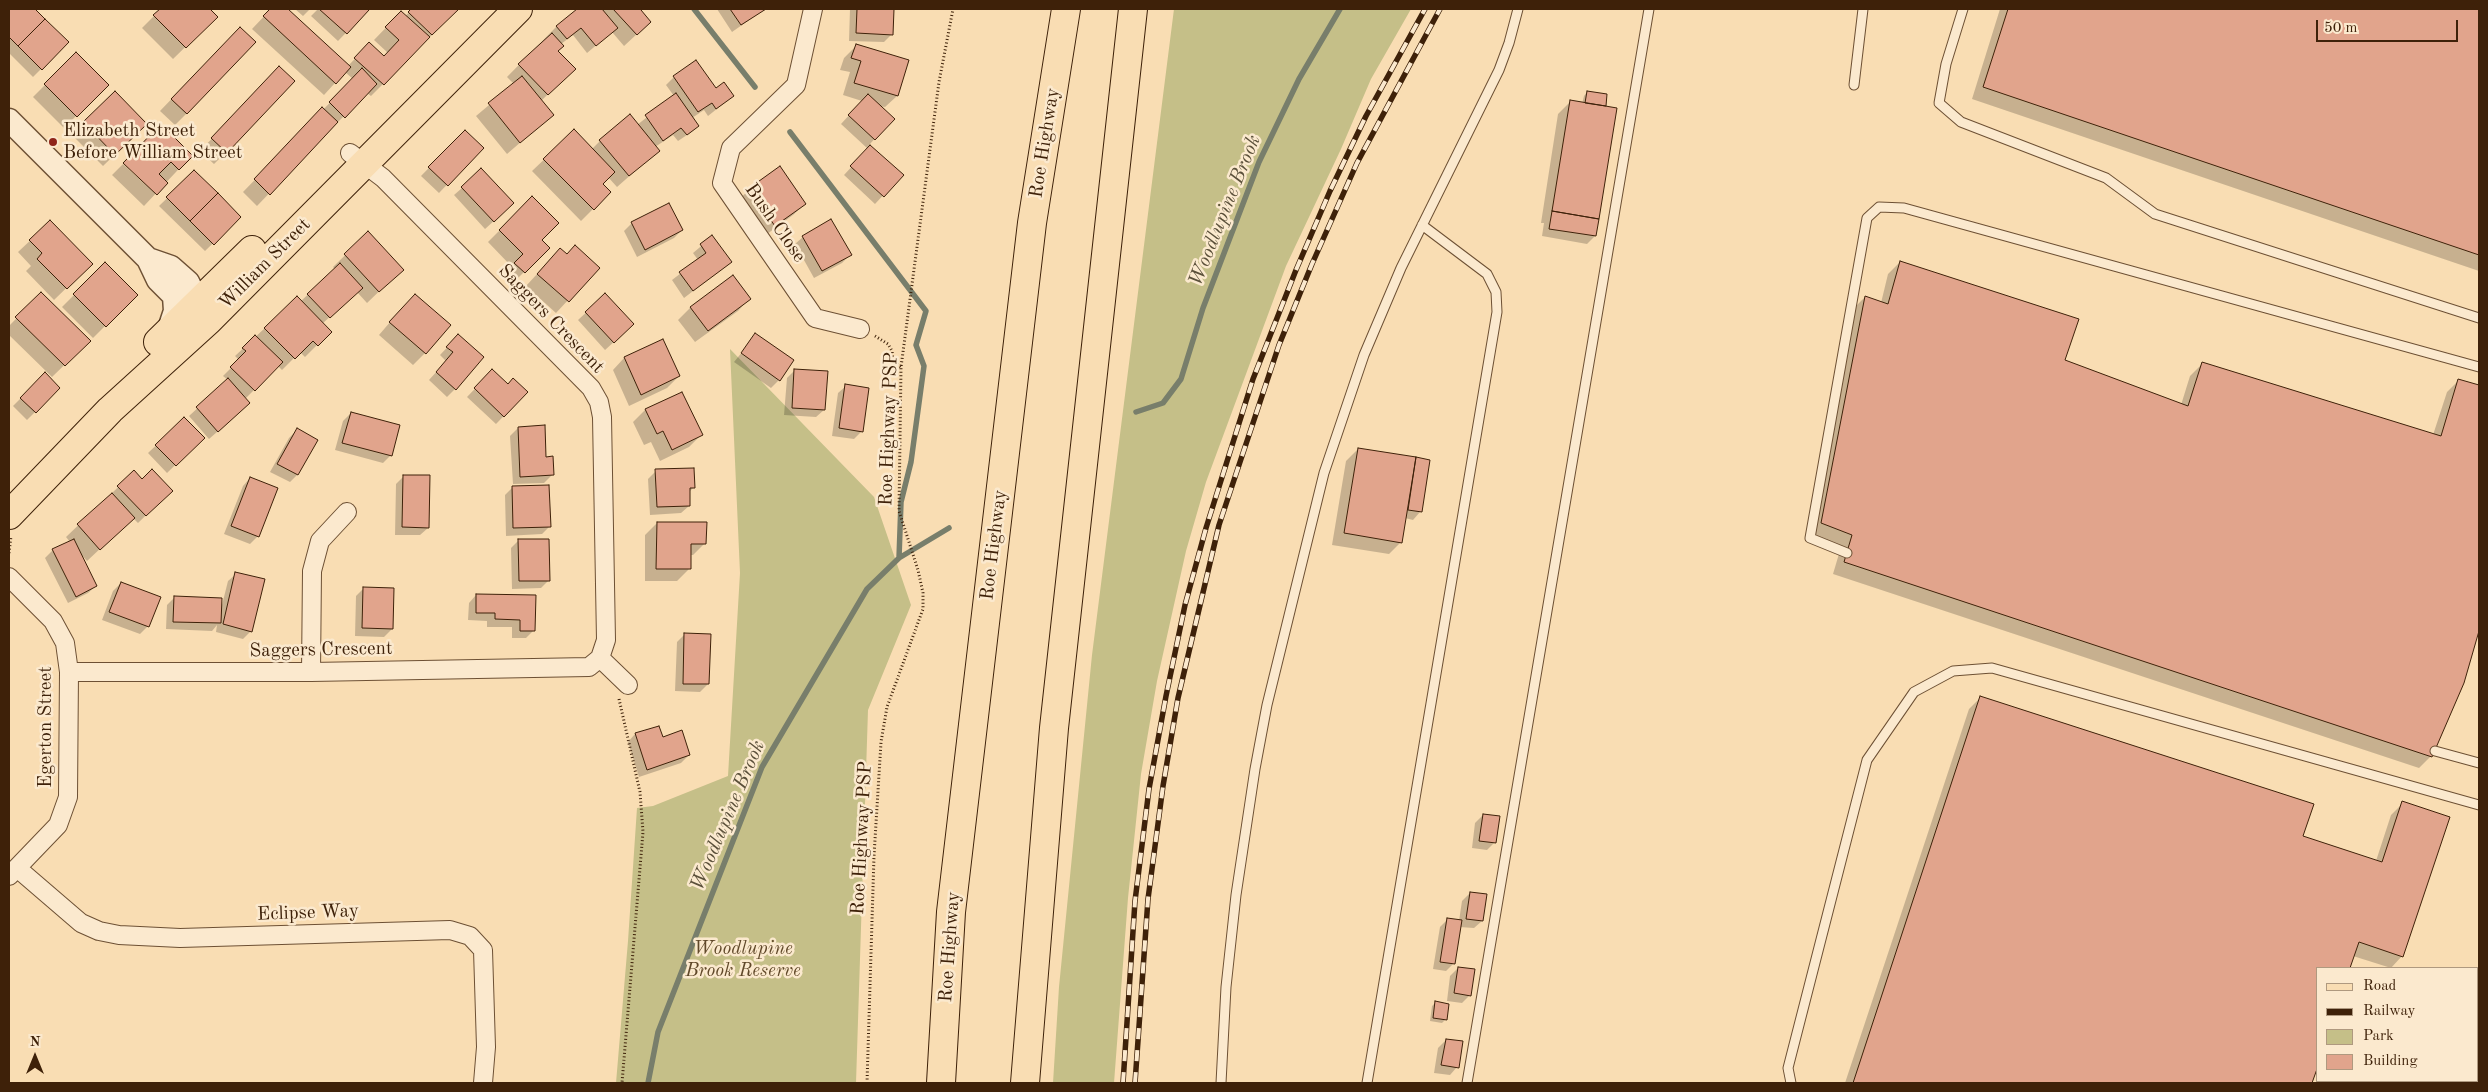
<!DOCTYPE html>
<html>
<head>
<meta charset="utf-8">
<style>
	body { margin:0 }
	#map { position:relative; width:2488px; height:1092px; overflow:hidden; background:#f9ddb3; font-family:"Old Standard TT",serif }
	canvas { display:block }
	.frame { position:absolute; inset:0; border:10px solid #3e2109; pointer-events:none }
	.legend { position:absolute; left:2316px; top:967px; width:162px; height:115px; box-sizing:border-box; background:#fbe9ce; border:1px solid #af997f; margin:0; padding:6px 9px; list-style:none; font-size:15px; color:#3e2109 }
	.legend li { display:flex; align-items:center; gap:10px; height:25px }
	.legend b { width:25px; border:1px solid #af997f }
	.north { position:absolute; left:10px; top:1032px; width:50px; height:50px; -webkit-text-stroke:4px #fbe9ce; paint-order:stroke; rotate:0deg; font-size:14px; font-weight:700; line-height:20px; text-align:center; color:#3e2109 }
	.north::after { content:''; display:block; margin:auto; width:18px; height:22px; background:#3e2109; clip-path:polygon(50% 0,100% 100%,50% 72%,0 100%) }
	.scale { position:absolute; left:2316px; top:20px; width:142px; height:22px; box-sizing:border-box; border:2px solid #3e2109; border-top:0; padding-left:6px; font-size:15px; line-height:18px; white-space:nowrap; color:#3e2109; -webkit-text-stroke:4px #fbe9ce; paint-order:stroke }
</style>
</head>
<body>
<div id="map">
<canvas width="2488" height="1092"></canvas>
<div class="frame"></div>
<ul class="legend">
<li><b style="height:6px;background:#f9ddb3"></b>Road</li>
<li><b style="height:6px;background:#3e2109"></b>Railway</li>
<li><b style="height:14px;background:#c5bf88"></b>Park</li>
<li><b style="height:14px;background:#e1a48c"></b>Building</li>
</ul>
<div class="north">N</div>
<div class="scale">50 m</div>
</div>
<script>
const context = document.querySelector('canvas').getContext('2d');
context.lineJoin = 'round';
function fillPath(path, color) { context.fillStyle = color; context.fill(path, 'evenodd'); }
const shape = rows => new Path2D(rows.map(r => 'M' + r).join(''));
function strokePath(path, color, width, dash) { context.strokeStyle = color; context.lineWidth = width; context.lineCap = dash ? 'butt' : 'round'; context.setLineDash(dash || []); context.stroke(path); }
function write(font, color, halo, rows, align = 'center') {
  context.font = font + ' "Old Standard TT",serif'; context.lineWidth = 5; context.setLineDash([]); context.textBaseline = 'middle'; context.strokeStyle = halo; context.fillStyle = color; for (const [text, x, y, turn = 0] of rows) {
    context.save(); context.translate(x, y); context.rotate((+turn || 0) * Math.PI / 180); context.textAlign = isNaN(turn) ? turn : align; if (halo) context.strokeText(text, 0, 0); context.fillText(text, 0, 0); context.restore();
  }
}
const green = shape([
	[1174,9,1411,9,1371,79,1341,149,1286,266,1206,482,1186,551,1157,681,1141,774,1128,898,1114,1083,1053,1083,1059,987,1092,655],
	[730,349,874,497,911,605,868,710,856,1083,616,1083,628,941,637,808,653,806,728,776,740,573]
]);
const shadow = shape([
	[10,9,34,9,68,42,33,77,9,53],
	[161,9,208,9,216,17,173,59,142,28],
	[271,9,286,9,348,66,369,44,384,57,388,53,374,40,401,12,405,16,413,9,458,9,371,96,367,93,336,124,257,206,243,192,353,79,345,72,324,95,252,29],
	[295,9,310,9,303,16],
	[318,9,366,9,368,10,338,41,311,16],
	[579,9,642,9,640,11,637,34,624,46,612,32,587,53,573,35,561,44,557,51,574,69,541,101,552,115,507,154,476,116,514,84,507,77,557,26],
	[717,9,765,9,732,32],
	[850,9,893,9,892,34,884,42,849,41],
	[2000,9,2479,9,2479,271,1972,99],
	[228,40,187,113,175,125,160,111],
	[856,46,897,96,885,107,879,106,893,119,869,145,902,175,875,204,844,175,868,149,841,124,862,101,843,95,850,72,840,70,844,58],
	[76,54,107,85,64,128,33,97],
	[674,77,733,96,708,116,704,110,692,118,698,126,690,133,678,141,673,135,655,147,658,151,617,187,608,177,601,184,610,192,581,221,532,171,574,131,592,149,600,141,637,125,674,96,666,85],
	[268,80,226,152,214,164,200,151],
	[115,92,146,124,103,166,72,135],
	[1587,92,1604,105,1595,236,1587,244,1542,236,1544,223,1541,223,1558,114,1570,102,1582,104,1584,96],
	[465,131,482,148,439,193,421,176],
	[191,156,144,206,112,175,123,164,148,187,125,163],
	[194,172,240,217,205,251,159,206],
	[462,188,505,211,485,229,454,195],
	[749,190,805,204,793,215,763,237,737,201],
	[532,198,540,240,548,248,512,284,503,275,512,267,488,242],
	[50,222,91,264,54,300,26,271,31,266,18,252],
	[632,223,682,230,674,238,637,257,624,231],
	[368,233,390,281,367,303,357,292,322,324,330,332,305,357,300,352,282,370,278,366,245,399,241,411,209,439,189,416,228,380,223,376,239,360,235,356,297,298,300,302,335,269,333,267],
	[712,237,731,262,684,298,672,280,698,260,693,253],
	[803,237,850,255,842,263,814,278,795,244],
	[560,249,567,255,598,268,556,313,526,286],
	[1900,262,2064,361,2181,405,2190,376,2202,364,2433,435,2447,392,2459,380,2479,386,2479,627,2462,683,2431,756,2419,768,1833,574,1841,547,1810,535,1853,309,1865,297,1881,303,1888,274],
	[105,264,136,295,93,338,62,307],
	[733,277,749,299,738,311,695,342,678,320,690,308],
	[41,293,89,341,52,377,9,335,9,326],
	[605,295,625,332,605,350,578,320],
	[403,307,425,353,413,365,379,335],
	[756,335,779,380,771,388,734,362],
	[458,336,455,389,447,397,429,380,446,361,440,355],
	[662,341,679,376,667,388,629,406,613,370,624,358],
	[795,370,824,410,816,417,784,415,787,378],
	[492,371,508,385,527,392,496,424,467,397],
	[45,374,59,388,27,420,13,406],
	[846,386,862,431,854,439,832,436,838,393],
	[681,393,701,435,689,447,660,461,651,442,644,445,633,422,645,410],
	[351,413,391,455,383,463,335,450,343,421],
	[184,419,203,438,167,473,148,453],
	[518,428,545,458,552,475,544,483,513,484,510,436],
	[297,430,316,440,297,475,290,482,270,472,289,438],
	[1358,449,1429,461,1420,512,1413,520,1405,518,1401,542,1389,554,1332,545,1346,461],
	[656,471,693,488,688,493,689,506,681,513,650,515,648,479],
	[134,472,142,480,171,491,138,523,133,518,87,561,81,554,96,586,88,593,68,603,45,558,53,550,70,542,66,537],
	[404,476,428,528,420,535,395,535,396,484],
	[250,478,258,536,250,544,224,534,243,486],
	[513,487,549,527,542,534,506,536,505,495],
	[657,523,705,543,693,555,690,555,689,569,677,581,645,581,645,535],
	[519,540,549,580,541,588,512,589,511,548],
	[236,574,251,631,243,639,216,632,217,625,212,631,166,629,167,605,175,597,221,609,228,581],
	[121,583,148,626,140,634,102,620,113,591],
	[364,588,392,629,384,637,355,636,356,596],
	[476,595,535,596,534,630,526,638,512,638,512,627,487,627,487,621,468,620,469,603],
	[685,634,708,684,700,692,675,691,677,642],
	[1981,697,2302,837,2376,861,2391,815,2403,803,2402,956,2391,968,2353,956,2349,968,2317,968,2317,1066,2311,1083,1845,1083,1969,709],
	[658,727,662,738,689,755,681,763,639,777,628,742,635,734],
	[1483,815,1495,842,1487,850,1472,848,1475,823],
	[1470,893,1482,921,1474,928,1459,927,1453,964,1446,971,1433,969,1440,927,1448,919,1459,921,1462,901],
	[1458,968,1470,995,1462,1003,1447,1001,1450,976],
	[1435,1003,1446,1019,1442,1023,1430,1021,1432,1006],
	[1446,1040,1457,1067,1450,1075,1434,1073,1438,1048]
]);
const stream = shape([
	[694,9,755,87],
	[790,132,926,311,916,345,924,366,911,462,901,502,899,558],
	[1136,412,1163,403,1181,379,1203,308,1259,162,1299,79,1340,9],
	[648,1083,658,1032,762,767,867,589,899,558,949,528]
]);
const building = shape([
	[9,9,35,9,45,19,18,46,9,37,9,9],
	[160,9,210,9,218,17,186,48,153,15,160,9],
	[270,9,288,9,351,67,336,84,263,16,270,9],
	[319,9,368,9,369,10,347,34,319,9],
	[411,9,459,9,432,35,408,12,411,9],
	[577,9,602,9,618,28,596,46,581,28,567,39,556,26,577,9],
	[613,9,643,9,641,10,651,22,637,35,613,9],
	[730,9,766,9,741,25,730,9],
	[857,9,894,9,893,35,856,33,857,9],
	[2008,9,2479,9,2479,255,1983,87,2008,9],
	[401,11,430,37,384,85,354,58,369,42,384,56,399,40,385,27,401,11],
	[45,19,69,42,42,70,18,46,45,19],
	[240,27,256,42,187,114,171,99,240,27],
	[552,33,564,46,558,51,576,69,548,95,518,64,552,33],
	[856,44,909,60,898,96,854,83,861,61,851,58,856,44],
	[76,52,109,85,77,117,44,84,76,52],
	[696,60,716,88,724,82,734,96,716,109,712,103,698,112,673,76,696,60],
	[279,66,295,81,227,153,211,138,279,66],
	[362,68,377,84,345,118,329,102,362,68],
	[522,76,554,115,520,143,488,103,522,76],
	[115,91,147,124,115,155,83,122,115,91],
	[1587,91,1607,94,1606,106,1585,103,1587,91],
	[676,93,699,126,687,135,681,128,663,141,645,115,676,93],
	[868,94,895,119,875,140,848,115,868,94],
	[1570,100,1617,108,1599,219,1552,211,1570,100],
	[322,107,338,122,270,195,254,179,322,107],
	[630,114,660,151,629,176,599,140,630,114],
	[161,124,193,156,179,170,171,162,159,174,168,183,157,195,123,163,161,124],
	[574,129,615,172,603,184,611,192,594,210,543,159,574,129],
	[465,130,484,148,448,186,428,167,465,130],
	[870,145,904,175,884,197,850,166,870,145],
	[780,166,806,204,775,226,748,189,780,166],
	[481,168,514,203,494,222,461,187,481,168],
	[194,170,218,193,190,221,166,197,194,170],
	[218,193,241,217,214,245,190,221,218,193],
	[532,196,559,223,542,240,550,248,525,273,514,263,523,254,499,230,532,196],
	[669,203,683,230,645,250,631,222,669,203],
	[1552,211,1599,219,1596,236,1549,229,1552,211],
	[831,219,852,255,822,271,802,236,831,219],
	[50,220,93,264,67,289,37,259,42,253,29,240,50,220],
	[368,231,404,270,379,292,344,254,368,231],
	[712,235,732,262,693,291,679,272,706,253,700,244,712,235],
	[575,245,600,268,569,302,537,274,560,248,567,254,575,245],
	[1900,261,2079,319,2065,360,2188,406,2202,362,2441,436,2458,379,2479,385,2479,631,2464,683,2432,757,1844,562,1852,535,1821,523,1865,296,1888,304,1900,261],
	[105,262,138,295,106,327,73,294,105,262],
	[340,263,363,288,330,318,307,294,340,263],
	[733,275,751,299,708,331,690,307,733,275],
	[41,292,91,341,65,366,15,317,41,292],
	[605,293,634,324,614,343,585,312,605,293],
	[415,294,451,325,426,354,389,322,415,294],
	[297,296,332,332,318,346,313,341,295,359,264,328,297,296],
	[755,333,794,360,780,381,741,353,755,333],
	[458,334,484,357,456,390,436,372,453,352,446,347,458,334],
	[255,335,283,362,255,391,230,367,246,351,242,348,255,335],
	[663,339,680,376,641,395,624,357,663,339],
	[492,369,508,384,513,378,528,392,504,417,474,388,492,369],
	[794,369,828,371,825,410,792,408,794,369],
	[45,372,60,388,36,413,20,398,45,372],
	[228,378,250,403,218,432,196,407,228,378],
	[845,384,869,388,863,432,839,428,845,384],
	[682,392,703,435,672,450,663,431,657,434,645,409,682,392],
	[351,412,400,425,392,456,342,443,351,412],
	[184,417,205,438,176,466,155,445,184,417],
	[545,425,546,457,553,456,554,475,520,477,518,427,545,425],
	[297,428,318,440,298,475,277,464,297,428],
	[1358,448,1416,457,1402,543,1344,533,1358,448],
	[1416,457,1430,460,1422,512,1408,510,1416,457],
	[694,468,695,488,690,488,690,506,657,507,655,469,694,468],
	[152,469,173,491,146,516,117,486,134,470,142,479,152,469],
	[403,475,430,475,429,528,402,527,403,475],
	[250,477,278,488,259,537,231,526,250,477],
	[549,485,551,527,513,528,512,486,549,485],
	[112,493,135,518,100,550,77,524,112,493],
	[657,522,707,522,706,544,691,544,691,569,656,569,657,522],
	[74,539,97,586,76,597,52,549,74,539],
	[518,539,549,539,550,581,519,581,518,539],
	[235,572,265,579,252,632,223,624,235,572],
	[121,582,161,597,149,627,109,612,121,582],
	[363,587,394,588,393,629,362,628,363,587],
	[476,594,536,595,535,631,520,631,520,620,495,619,495,613,476,613,476,594],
	[174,596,222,598,221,623,173,622,174,596],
	[684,633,711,634,709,684,683,684,684,633],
	[1980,696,2314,804,2303,836,2382,862,2402,801,2450,817,2403,957,2359,942,2350,968,2317,968,2317,1069,2312,1083,1853,1083,1980,696],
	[659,726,663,737,682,730,690,755,647,770,635,733,659,726],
	[1483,814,1500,816,1496,843,1479,841,1483,814],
	[1470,892,1487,894,1483,921,1466,919,1470,892],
	[1447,918,1462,920,1455,964,1440,962,1447,918],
	[1458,967,1475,969,1471,996,1454,993,1458,967],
	[1435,1001,1449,1004,1447,1020,1433,1018,1435,1001],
	[1446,1039,1463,1041,1459,1068,1441,1065,1446,1039]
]);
const path = shape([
	[875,336,888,344,892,351,893,361,901,367],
	[9,553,11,536],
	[619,699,640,792,643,832,622,1083],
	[867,1083,874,856,881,742,887,707,923,609,923,593,918,570,899,511,901,367,939,82,953,9]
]);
const service = shape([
	[1963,9,1946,64,1939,103,1961,122,2106,178,2155,214,2479,318],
	[1854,85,1863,9],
	[1847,553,1810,538,1867,218,1879,207,1904,208,2479,367],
	[2435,751,2479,763],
	[1221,1083,1226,987,1236,895,1255,769,1267,705,1324,473,1364,355,1401,268,1499,70,1509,43,1518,9],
	[1367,1083,1497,312,1496,292,1487,274,1422,225],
	[1467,1083,1649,9],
	[1791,1083,1788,1068,1867,760,1914,692,1953,671,1992,668,2479,805]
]);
const minor = shape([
	[813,9,796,85,731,148,722,183,815,318,860,329],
	[9,577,53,621,65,643,69,672,68,797,58,825,9,876],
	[600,658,628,685],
	[69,672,311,672,589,667,600,658,606,640,602,417,599,402,591,388,383,178,350,153],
	[311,672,312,571,320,541,347,512],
	[17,868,81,923,99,931,119,935,180,938,450,930,470,936,483,950,486,1047,483,1083]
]);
const tertiary = shape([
	[9,120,148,259,158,280,174,296,175,311,168,332],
	[148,259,171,267,188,282,197,300,195,319],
	[2477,1023,2479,1013],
	[2471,1081,2471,1083]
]);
const primary = shape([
	[158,342,252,250],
	[9,515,110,410,208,321,518,9]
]);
const motorway = shape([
	[941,1083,951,912,1032,223,1066,9],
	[1025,1083,1054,728,1133,9]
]);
const rail = shape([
	[1123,1083,1135,901,1149,789,1166,696,1185,605,1206,528,1253,379,1296,270,1330,191,1366,116,1425,9],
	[1135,1083,1148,899,1163,786,1178,698,1219,525,1279,345,1312,264,1357,163,1440,9]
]);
const markers = [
	[53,142,5,"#8f2418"]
];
const poiNames = [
	["Elizabeth Street",63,131],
	["Before William Street",63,153]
];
const streetNames = [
	["Roe Highway",1045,143,-81],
	["Bush Close",775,223,55],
	["William Street",265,264,-45],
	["Saggers Crescent",551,319,46],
	["Roe Highway PSP",889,429,-88],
	["Roe Highway",994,545,-83],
	["Saggers Crescent",321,650,-1],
	["Egerton Street",46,727,-90],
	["Roe Highway PSP",862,838,-87],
	["Eclipse Way",308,913,-2],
	["Roe Highway",950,947,-86]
];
const parkNames = [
	["Woodlupine",743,949],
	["Brook Reserve",743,971]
];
const waterNames = [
	["Woodlupine Brook",1225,211,-68],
	["Woodlupine Brook",728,816,-67]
];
fillPath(green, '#c5bf88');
fillPath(shadow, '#0003');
strokePath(stream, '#787e6b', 5.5);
fillPath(building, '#e1a48c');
strokePath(building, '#3e2109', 1);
strokePath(service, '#6d5034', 11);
strokePath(minor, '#6d5034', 20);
strokePath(tertiary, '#6d5034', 25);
strokePath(primary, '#3e2109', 30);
strokePath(motorway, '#3e2109', 30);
strokePath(path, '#3e2109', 3, [1, 2.5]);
strokePath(service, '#fbe9ce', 9);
strokePath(minor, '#fbe9ce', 18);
strokePath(tertiary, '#fbe9ce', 22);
strokePath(primary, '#f9ddb3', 28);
strokePath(motorway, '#f9ddb3', 28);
strokePath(rail, '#3e2109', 5.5);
strokePath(rail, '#fbe9ce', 4, [11]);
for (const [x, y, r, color] of markers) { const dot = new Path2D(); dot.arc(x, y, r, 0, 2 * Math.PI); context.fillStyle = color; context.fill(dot); strokePath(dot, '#fbe9ce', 2); }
write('19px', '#3e2109', '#fbe9ce', poiNames, 'left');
write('19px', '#3e2109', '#fbe9ce', streetNames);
write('italic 19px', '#604829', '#fbe9ce', parkNames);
write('italic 20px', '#5b503a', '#fbe9ce', waterNames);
</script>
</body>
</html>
